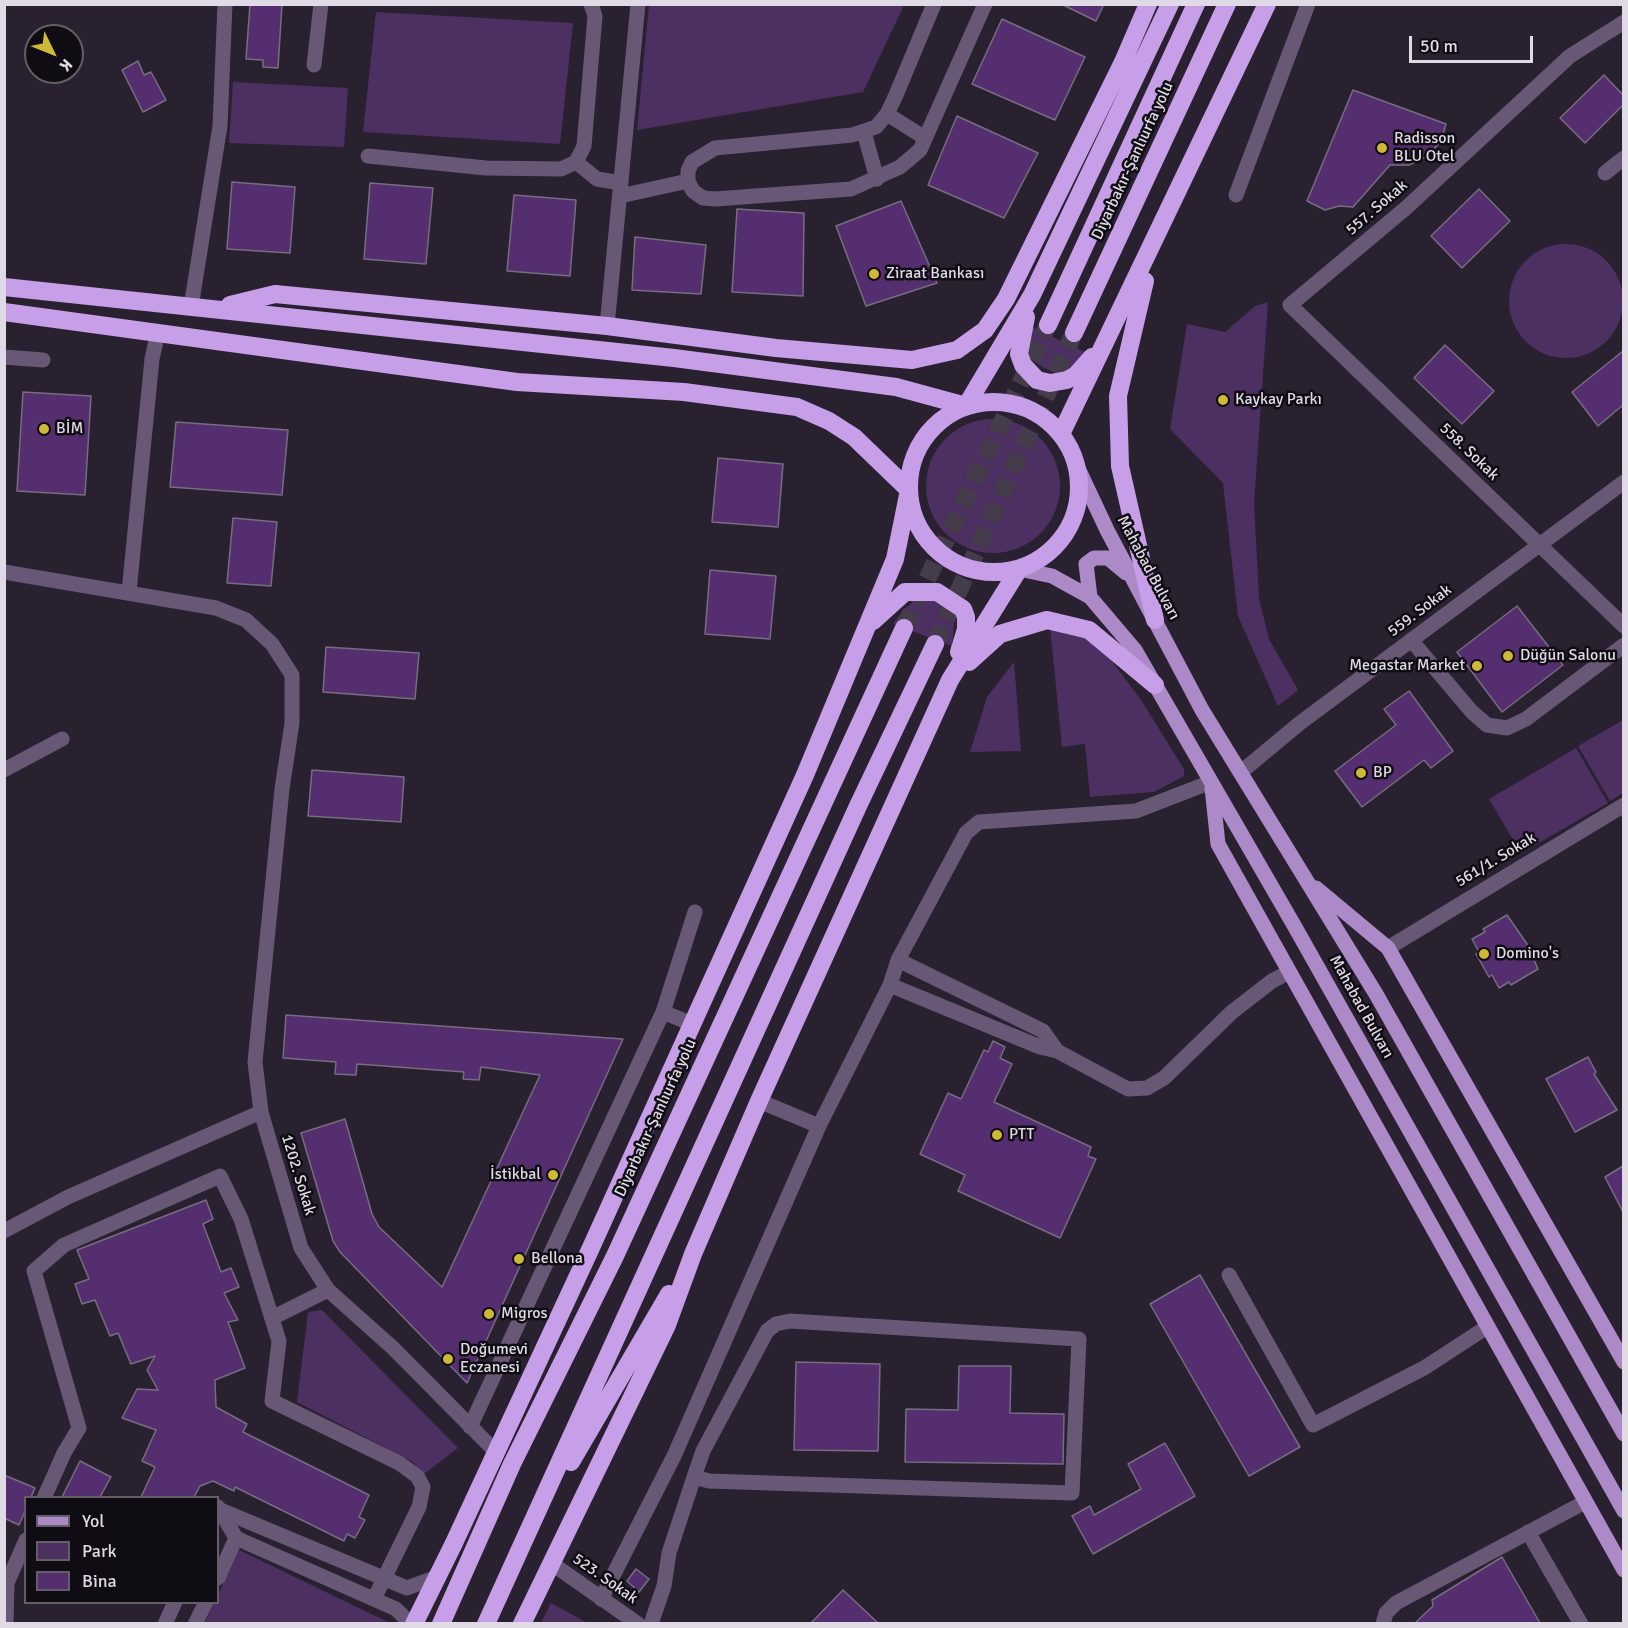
<!DOCTYPE html>
<html>
<head>
<meta charset="utf-8">
<style>
	body { margin:0 }
	#map { position:relative; width:1628px; height:1628px; overflow:hidden; background:#292030; font-family:Signika,sans-serif }
	canvas { display:block }
	.frame { position:absolute; inset:0; border:6px solid #dfdae5; pointer-events:none }
	.legend { position:absolute; left:24px; top:1496px; width:195px; height:108px; box-sizing:border-box; background:#100c13; border:2px solid #635e67; margin:0; padding:8px 10px; list-style:none; font-size:18px; color:#dfdae5 }
	.legend li { display:flex; align-items:center; gap:12px; height:30px }
	.legend b { width:30px; border:2px solid #635e67 }
	.north { position:absolute; left:24px; top:24px; width:60px; height:60px; box-sizing:border-box; background:#100c13; border:2px solid #635e67; border-radius:50%; rotate:133deg; font-size:16px; font-weight:700; line-height:24px; text-align:center; color:#dfdae5 }
	.north::after { content:''; display:block; margin:auto; width:21px; height:27px; background:#ceb837; clip-path:polygon(50% 0,100% 100%,50% 72%,0 100%) }
	.scale { position:absolute; left:1409px; top:36px; width:124px; height:27px; box-sizing:border-box; border:3px solid #dfdae5; border-top:0; padding-left:8px; font-size:18px; line-height:21px; white-space:nowrap; color:#dfdae5; -webkit-text-stroke:4px #100c13; paint-order:stroke }
</style>
</head>
<body>
<div id="map">
<canvas width="1628" height="1628"></canvas>
<div class="frame"></div>
<ul class="legend">
<li><b style="height:8px;background:#ac8ac8"></b>Yol</li>
<li><b style="height:16px;background:#4d3062"></b>Park</li>
<li><b style="height:16px;background:#542e6f"></b>Bina</li>
</ul>
<div class="north">K</div>
<div class="scale">50 m</div>
</div>
<script>
const context = document.querySelector('canvas').getContext('2d');
context.lineJoin = 'round';
function fillPath(path, color) { context.fillStyle = color; context.fill(path, 'evenodd'); }
const shape = rows => new Path2D(rows.map(r => 'M' + r).join(''));
function strokePath(path, color, width, dash) { context.strokeStyle = color; context.lineWidth = width; context.lineCap = dash ? 'butt' : 'round'; context.setLineDash(dash || []); context.stroke(path); }
function write(font, color, halo, rows, align = 'center') {
  context.font = font + ' Signika,sans-serif'; context.lineWidth = 5; context.setLineDash([]); context.textBaseline = 'middle'; context.strokeStyle = halo; context.fillStyle = color; for (const [text, x, y, turn = 0] of rows) {
    context.save(); context.translate(x, y); context.rotate((+turn || 0) * Math.PI / 180); context.textAlign = isNaN(turn) ? turn : align; if (halo) context.strokeText(text, 0, 0); context.fillText(text, 0, 0); context.restore();
  }
}
const green = shape([
	[649,5,649,4,904,5,863,92,637,130],
	[376,12,573,23,560,144,363,132],
	[233,82,348,88,344,147,229,143],
	'1509 301a57 57 0 1 1 114 0a57 57 0 1 1-114 0Z',
	[1268,302,1254,504,1259,598,1269,639,1298,690,1278,706,1238,616,1223,483,1170,429,1187,324,1225,332,1255,306],
	[1032,327,1087,353,1073,370,1055,373,1044,368,1035,362,1029,344],
	'926 486a67 67 0 1 1 134 0a67 67 0 1 1-134 0Z',
	[916,600,934,601,945,609,954,623,952,646,893,624,903,610],
	[1050,627,1084,634,1106,653,1141,700,1184,769,1184,776,1154,792,1090,797,1085,744,1062,747],
	[1014,662,1021,751,970,752,987,697],
	[1623,720,1623,793,1610,801,1578,746],
	[1576,748,1608,803,1521,853,1489,799],
	[322,1310,458,1448,424,1474,413,1462,297,1402,308,1312],
	[239,1550,390,1623,204,1624,214,1603,218,1602,218,1595],
	[551,1603,586,1622,585,1623,541,1623]
]);
const building = shape([
	[250,4,282,4,278,68,263,67,263,60,246,59,250,4],
	[1061,4,1104,4,1096,21,1061,4],
	[1002,19,1085,57,1055,120,972,84,1002,19],
	[138,61,144,75,151,72,166,100,143,112,122,70,138,61],
	[1604,75,1623,95,1623,105,1585,143,1560,118,1604,75],
	[1353,90,1446,124,1441,141,1428,156,1409,165,1390,165,1353,207,1339,206,1325,210,1307,201,1353,90],
	[957,116,1038,153,1004,218,928,185,957,116],
	[232,182,295,187,290,253,227,249,232,182],
	[370,183,433,188,426,264,364,259,370,183],
	[1479,189,1510,221,1462,268,1431,236,1479,189],
	[514,195,576,200,570,276,507,271,514,195],
	[901,201,937,283,866,306,836,226,901,201],
	[737,209,804,213,803,296,732,292,737,209],
	[635,237,706,245,701,294,632,290,635,237],
	[1445,345,1494,391,1462,424,1414,378,1445,345],
	[1623,351,1623,405,1598,426,1572,392,1623,351],
	[23,392,91,396,85,495,17,491,23,392],
	[176,422,288,430,282,495,170,487,176,422],
	[718,458,783,464,778,527,712,522,718,458],
	[233,518,277,522,271,586,227,583,233,518],
	[710,570,776,576,770,639,705,634,710,570],
	[1517,606,1563,665,1502,712,1457,652,1517,606],
	[326,647,419,653,415,699,323,692,326,647],
	[1409,691,1453,751,1431,768,1424,760,1362,807,1335,771,1396,725,1384,709,1409,691],
	[312,770,404,777,401,822,308,816,312,770],
	[1507,915,1527,944,1538,969,1511,985,1509,982,1499,988,1492,975,1489,977,1476,954,1479,952,1472,939,1485,932,1483,929,1507,915],
	[286,1015,623,1039,467,1383,340,1252,333,1241,301,1133,345,1119,372,1214,379,1227,442,1287,540,1075,481,1067,479,1080,463,1079,464,1072,357,1064,356,1075,335,1074,336,1062,283,1058,286,1015],
	[993,1041,1005,1047,1000,1058,1012,1064,994,1102,1091,1147,1088,1156,1096,1159,1060,1238,958,1191,965,1175,920,1154,948,1093,961,1099,984,1050,988,1052,993,1041],
	[1588,1057,1596,1072,1594,1074,1617,1110,1575,1132,1546,1079,1588,1057],
	[1623,1166,1623,1212,1605,1177,1623,1166],
	[206,1200,213,1219,203,1224,221,1272,231,1268,239,1287,224,1293,238,1320,228,1322,245,1368,215,1380,216,1407,247,1424,243,1432,369,1495,359,1517,365,1520,355,1538,347,1534,344,1541,235,1487,234,1491,213,1481,200,1486,194,1497,141,1497,155,1467,142,1461,156,1430,122,1418,137,1389,158,1390,147,1370,155,1356,131,1364,118,1333,110,1336,95,1300,82,1304,75,1284,89,1279,77,1250,206,1200],
	[1200,1275,1300,1447,1249,1476,1150,1304,1200,1275],
	[796,1362,880,1364,878,1451,794,1450,796,1362],
	[959,1366,1011,1366,1010,1413,1064,1414,1063,1464,905,1462,906,1409,958,1410,959,1366],
	[1165,1443,1195,1496,1093,1554,1072,1516,1090,1506,1094,1515,1141,1489,1128,1464,1165,1443],
	[80,1461,111,1477,100,1497,62,1497,80,1461],
	[4,1475,35,1488,31,1497,26,1497,26,1509,19,1525,4,1518,4,1475],
	[1502,1557,1540,1623,1415,1623,1433,1606,1432,1600,1502,1557],
	[636,1569,649,1579,639,1592,627,1581,636,1569],
	[843,1590,878,1623,811,1623,843,1590]
]);
const highwayTunnel = shape([
	[904,628,1048,325],
	[935,644,1074,333]
]);
const minor = shape([
	[934,4,896,95,887,114,876,127,852,135,715,148,692,162,688,171,688,181,693,191,703,198,715,199,851,189,900,167,920,150,985,4],
	[1624,22,1570,56,1406,208,1290,305,1624,626],
	[314,65,321,4],
	[887,114,925,138],
	[864,132,877,179],
	[368,156,486,168,561,169,576,162,584,146,595,16,591,4],
	[576,162,597,179,621,183],
	[1605,173,1624,158],
	[1236,195,1308,4],
	[620,196,688,181],
	[191,307,220,126,225,4],
	[607,326,638,4],
	[4,357,43,360],
	[4,572,216,608,246,620,272,644,292,675,292,723,282,789,255,1062,261,1112],
	[129,592,152,359,158,332],
	[1411,640,1472,712,1487,725,1507,728,1526,719,1624,645],
	[4,770,62,739],
	[1241,772,1300,723,1624,482],
	[1388,948,1624,805],
	[898,960,1043,1031,1057,1051],
	[890,985,1040,1047,1057,1051,1128,1089,1147,1088,1164,1078,1232,1012,1272,981,1289,972],
	[663,1012,692,1024],
	[759,1101,819,1126],
	[4,1231,68,1197,261,1112,301,1248,328,1290,393,1348,496,1452],
	[1229,1275,1313,1425,1424,1368,1487,1327],
	[272,1318,328,1290],
	[470,1427,663,1012,695,912],
	[44,1498,64,1453,79,1428,34,1271,64,1245,220,1176,241,1219,279,1341,272,1401,399,1463,417,1476,423,1487,419,1507,374,1599],
	[218,1507,236,1538],
	[218,1509,407,1588,437,1577],
	[1528,1532,1581,1624],
	[551,1563,638,1624],
	[218,1578,236,1538,396,1609,411,1624],
	[601,1599,674,1456,819,1126,890,985,898,960,966,833,979,822,1136,811,1211,782],
	[6,1624,7,1583,26,1540],
	[165,1624,175,1602],
	[195,1624,206,1602],
	[651,1624,664,1586,669,1553,694,1477,703,1451,767,1331,776,1324,790,1321,1079,1339,1072,1493,709,1481,694,1477],
	[1383,1624,1386,1613,1396,1603,1585,1502]
]);
const major = shape([
	[1076,464,1107,530,1202,710,1376,994,1624,1434],
	[1019,569,1052,576,1090,597,1135,650,1295,927,1624,1511],
	[1090,597,1086,564,1094,558,1108,558,1126,573],
	[1212,788,1218,844,1624,1570],
	[1316,888,1388,948,1624,1362]
]);
const highway = shape([
	[1145,281,1118,396,1120,466,1155,620],
	[4,287,674,358,896,387,966,406,1032,295,1170,4],
	[230,305,275,294,607,326,776,348,912,360,957,350,985,330,1006,299,1123,62,1148,4],
	[4,312,517,382,684,392,797,407,829,421,854,437,909,490,895,559,805,775,589,1252,454,1543,414,1624],
	[1026,317,1019,354,1023,365,1037,380,1050,383,1067,380,1076,375,1092,357],
	[1048,325,1196,4],
	[1074,333,1227,4],
	'909 487a85 85 0 1 1 170 0a85 85 0 1 1-170 0Z',
	[1061,434,1267,4],
	[873,621,905,592,937,592,963,609,966,617,966,629,959,652],
	[969,662,1000,634,1047,620,1089,630,1155,685],
	[571,1462,669,1294],
	[441,1624,512,1464,615,1256,904,628],
	[486,1624,858,806,935,644],
	[522,1624,667,1325,693,1254,759,1101,950,680,1019,569]
]);
const markers = [
	[1382,148,6,"#ceb837"],
	[874,274,6,"#ceb837"],
	[1223,400,6,"#ceb837"],
	[44,429,6,"#ceb837"],
	[1508,656,6,"#ceb837"],
	[1477,666,6,"#ceb837"],
	[1361,773,6,"#ceb837"],
	[1484,954,6,"#ceb837"],
	[997,1135,6,"#ceb837"],
	[553,1175,6,"#ceb837"],
	[519,1259,6,"#ceb837"],
	[489,1314,6,"#ceb837"],
	[448,1359,6,"#ceb837"]
];
const poiNames = [
	["Radisson",1394,139],
	["BLU Otel",1394,157],
	["Ziraat Bankası",886,274],
	["Kaykay Parkı",1235,400],
	["BİM",56,429],
	["Düğün Salonu",1520,656],
	["Megastar Market",1465,666,"right"],
	["BP",1373,773],
	["Domino's",1496,954],
	["PTT",1009,1135],
	["İstikbal",541,1175,"right"],
	["Bellona",531,1259],
	["Migros",501,1314],
	["Doğumevi",460,1350],
	["Eczanesi",460,1368]
];
const streetNames = [
	["Diyarbakır-Şanlıurfa yolu",1133,161,-65],
	["557. Sokak",1377,208,-41],
	["558. Sokak",1469,452,44],
	["Mahabad Bulvarı",1148,568,62],
	["559. Sokak",1420,611,-37],
	["561/1. Sokak",1496,860,-31],
	["Mahabad Bulvarı",1361,1007,61],
	["Diyarbakır-Şanlıurfa yolu",656,1118,-65],
	["1202. Sokak",298,1175,73],
	["523. Sokak",605,1579,35]
];
fillPath(green, '#4d3062');
fillPath(building, '#542e6f');
strokePath(building, '#776d80', 1.5);
strokePath(highwayTunnel, '#443c4b', 18, [18, 9]);
strokePath(minor, '#685876', 15);
strokePath(major, '#ac8ac8', 15);
strokePath(highway, '#c79ee8', 18);
for (const [x, y, r, color] of markers) { const dot = new Path2D(); dot.arc(x, y, r, 0, 2 * Math.PI); context.fillStyle = color; context.fill(dot); strokePath(dot, '#100c13', 2); }
write('16px', '#dfdae5', '#100c13', poiNames, 'left');
write('16px', '#dfdae5', '#100c13', streetNames);
</script>
</body>
</html>
